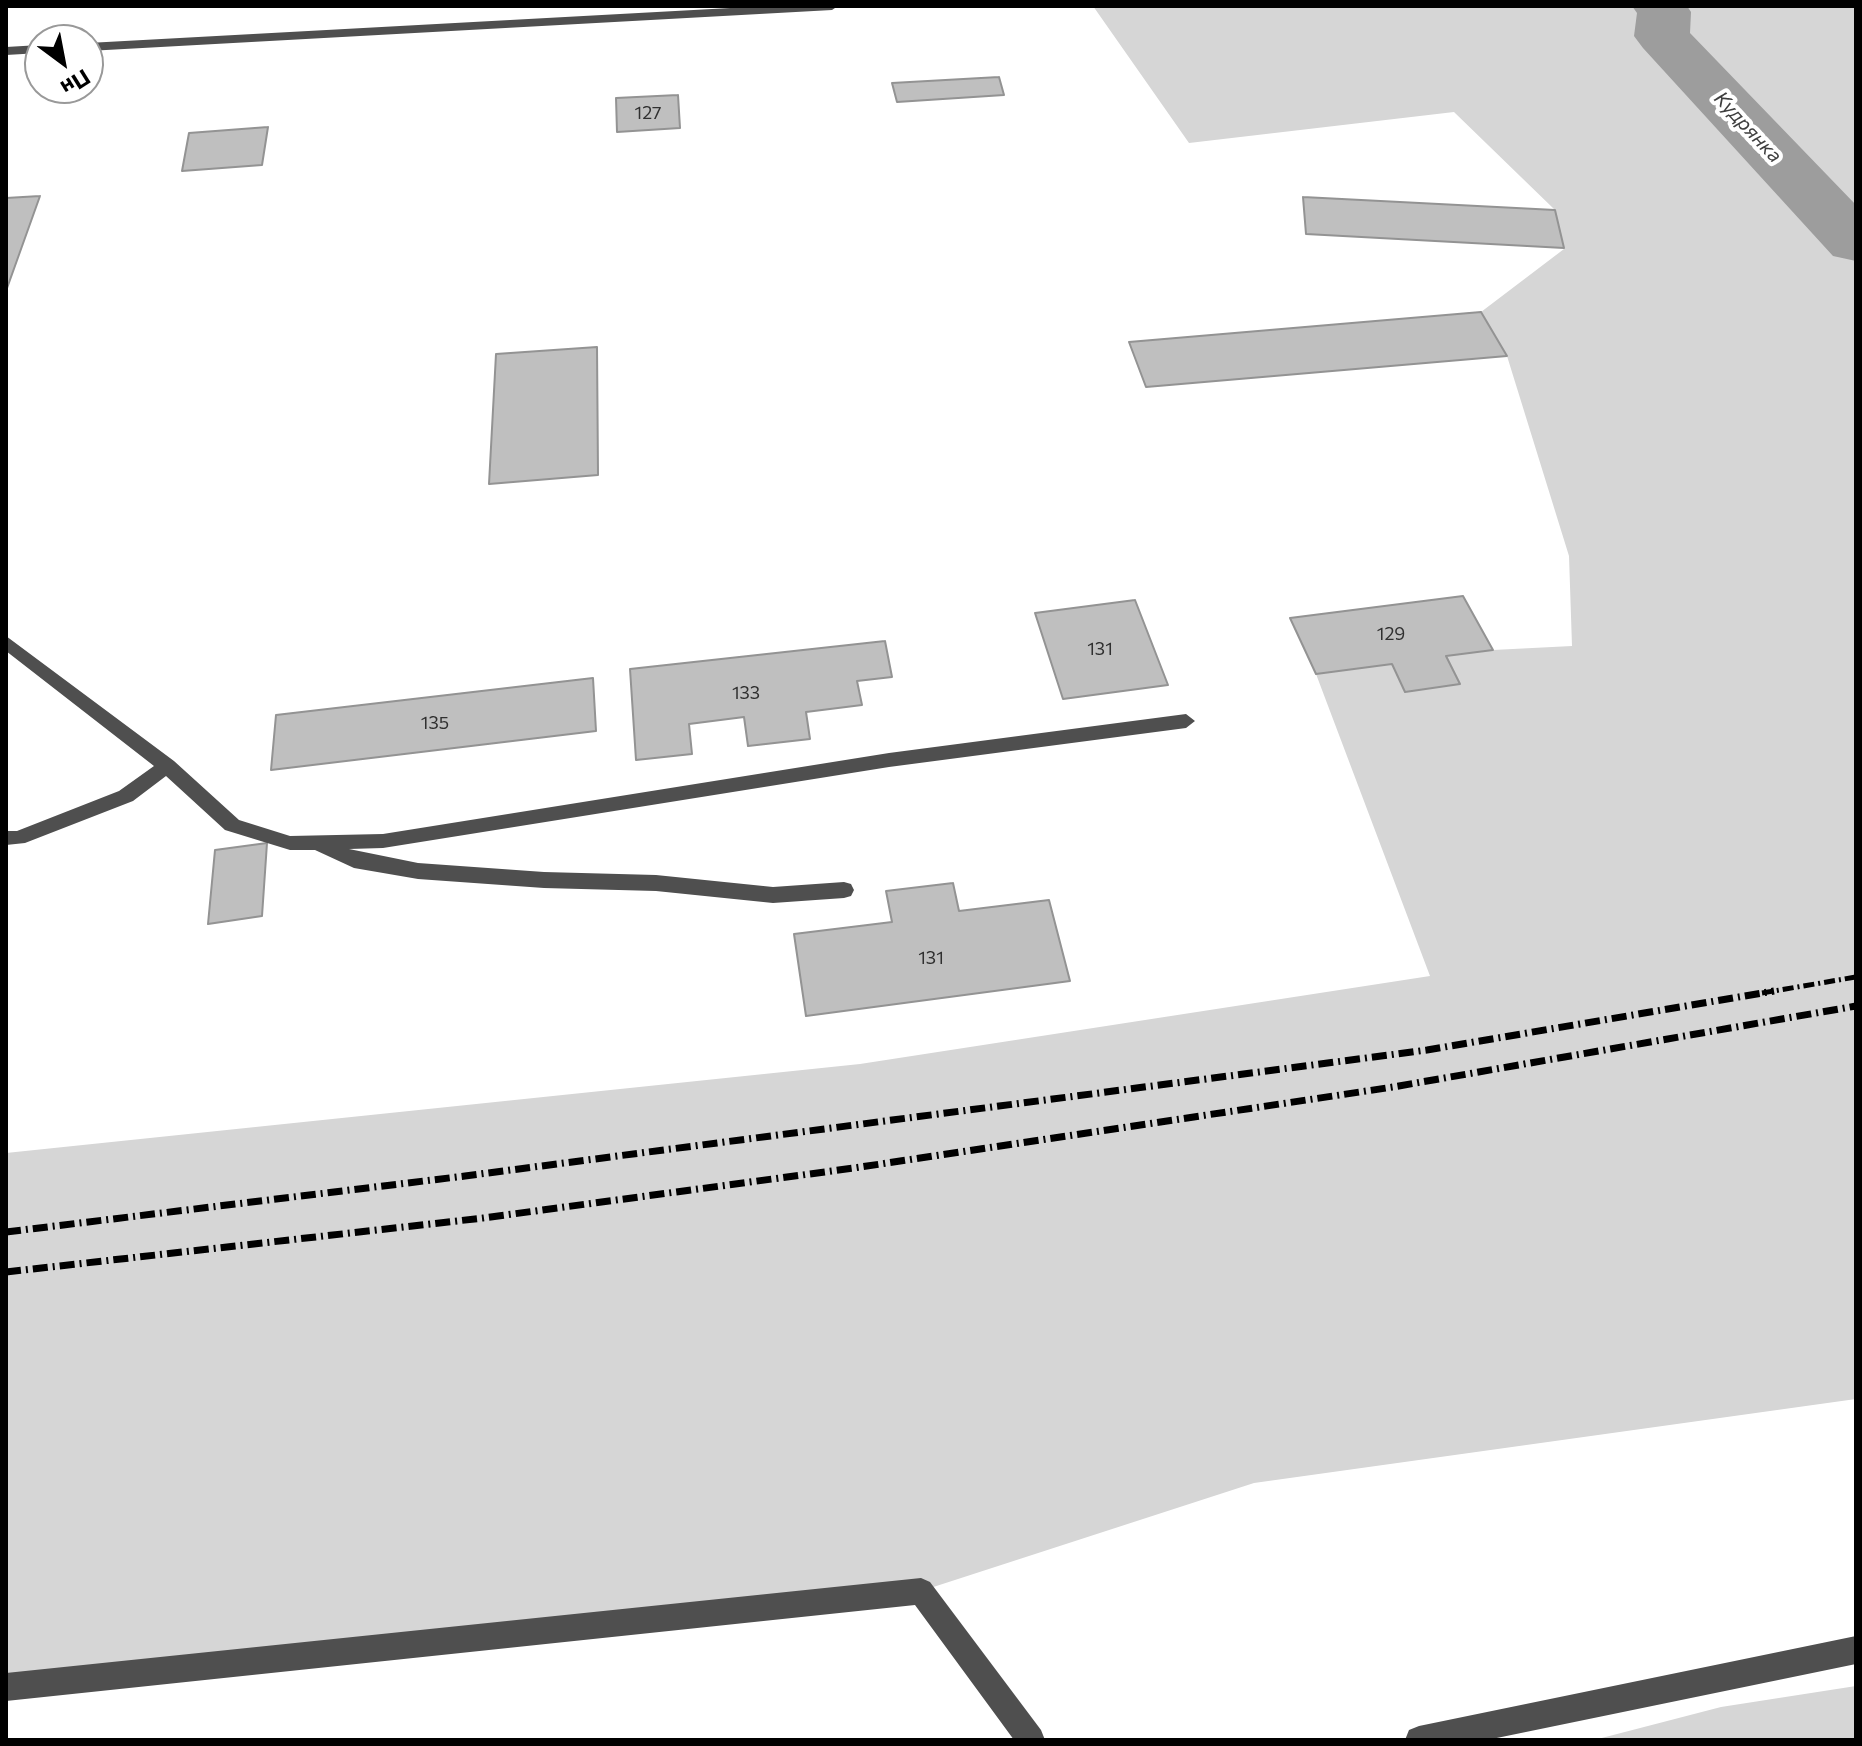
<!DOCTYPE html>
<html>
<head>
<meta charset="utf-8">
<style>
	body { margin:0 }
	#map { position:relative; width:1862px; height:1746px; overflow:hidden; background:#fff; font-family:Commissioner,sans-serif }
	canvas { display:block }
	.frame { position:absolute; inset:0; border:8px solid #000; pointer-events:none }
	.north { position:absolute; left:24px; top:24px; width:80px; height:80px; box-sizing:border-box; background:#fff; border:2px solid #999; border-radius:50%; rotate:148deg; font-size:22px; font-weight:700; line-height:32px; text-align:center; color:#000 }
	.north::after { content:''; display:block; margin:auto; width:28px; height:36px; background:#000; clip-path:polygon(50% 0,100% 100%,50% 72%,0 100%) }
</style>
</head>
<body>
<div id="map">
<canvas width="1862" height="1746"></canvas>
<div class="frame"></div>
<div class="north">Пн</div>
</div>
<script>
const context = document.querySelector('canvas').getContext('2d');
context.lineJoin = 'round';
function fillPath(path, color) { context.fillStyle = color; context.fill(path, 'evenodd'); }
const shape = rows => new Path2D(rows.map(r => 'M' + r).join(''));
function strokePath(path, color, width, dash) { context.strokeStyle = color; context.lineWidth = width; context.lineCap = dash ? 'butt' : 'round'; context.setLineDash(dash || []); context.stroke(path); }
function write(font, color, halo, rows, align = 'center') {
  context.font = font + ' Commissioner,sans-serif'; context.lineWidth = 8; context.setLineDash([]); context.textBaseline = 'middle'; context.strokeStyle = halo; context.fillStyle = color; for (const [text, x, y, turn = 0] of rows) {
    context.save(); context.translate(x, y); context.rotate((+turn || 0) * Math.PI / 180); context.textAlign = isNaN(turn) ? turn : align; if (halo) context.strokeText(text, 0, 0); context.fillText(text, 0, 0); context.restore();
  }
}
const green = shape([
	[1093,6,1856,6,1856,1399,1254,1483,921,1591,6,1687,6,1153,860,1064,1430,976,1316,674,1392,664,1405,691,1460,684,1446,656,1493,650,1572,646,1569,556,1507,356,1481,312,1564,249,1555,210,1454,112,1189,143],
	[1856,1686,1856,1740,1594,1740,1721,1707]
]);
const river = shape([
	[1632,6,1687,6,1691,12,1690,33,1856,205,1856,261,1833,256,1643,48,1634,36,1637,13,1632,6]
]);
const building = shape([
	[999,77,1004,95,897,102,892,83,999,77],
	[678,95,680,128,617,132,616,98,678,95],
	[268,127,262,165,182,171,189,133,268,127],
	[40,196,6,291,6,198,40,196],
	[1303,197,1555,210,1564,248,1306,234,1303,197],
	[1481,312,1507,356,1146,387,1129,342,1481,312],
	[597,347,598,475,489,484,496,354,597,347],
	[1463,596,1493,650,1446,656,1460,684,1405,692,1392,664,1316,674,1290,618,1463,596],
	[1135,600,1168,685,1063,699,1035,613,1135,600],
	[885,641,892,677,857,681,862,705,806,712,810,739,748,746,744,717,689,724,692,754,636,760,630,669,885,641],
	[593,678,596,731,271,770,276,715,593,678],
	[267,843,262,916,208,924,215,850,267,843],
	[953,883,959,911,1049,900,1070,981,806,1016,794,934,892,922,886,891,953,883]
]);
const minor = shape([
	[767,6,838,6,832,10,88,51,88,43,767,6],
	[40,45,40,53,6,55,6,47,40,45],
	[6,636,174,761,239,820,290,836,383,834,889,753,1186,714,1195,721,1186,728,889,767,383,848,349,849,418,863,544,872,656,875,773,887,844,882,851,884,854,890,851,896,844,898,773,903,656,891,544,888,418,879,354,868,315,850,290,850,225,830,166,776,133,801,25,843,6,845,6,831,17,831,119,791,154,766,6,651,6,636],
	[921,1578,930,1582,1041,1730,1045,1740,1014,1740,915,1605,6,1701,6,1673,921,1578],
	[1856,1636,1856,1664,1487,1740,1405,1740,1409,1730,1419,1726,1856,1636]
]);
const railFar1 = shape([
	[1762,993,1856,977]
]);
const rail = shape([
	[6,1232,465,1176,1427,1050,1774,991],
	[6,1272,483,1218,854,1168,1393,1087,1856,1006]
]);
const numberNames = [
	["127",648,113],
	["129",1391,634],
	["131",1100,649],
	["133",746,693],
	["135",435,723],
	["131",931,958]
];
const farWaternames = [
	["Кудрянка",1748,127,47]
];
fillPath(green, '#d6d6d6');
fillPath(river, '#9d9d9d');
fillPath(building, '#bfbfbf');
strokePath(building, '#939393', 2);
fillPath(minor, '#4f4f4f');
strokePath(railFar1, '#000', 5, [11, 4, 2, 4]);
strokePath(rail, '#000', 7, [15, 5, 2, 5]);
write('18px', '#303030', null, numberNames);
write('italic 20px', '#3e3e3e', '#fff', farWaternames);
</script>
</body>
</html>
